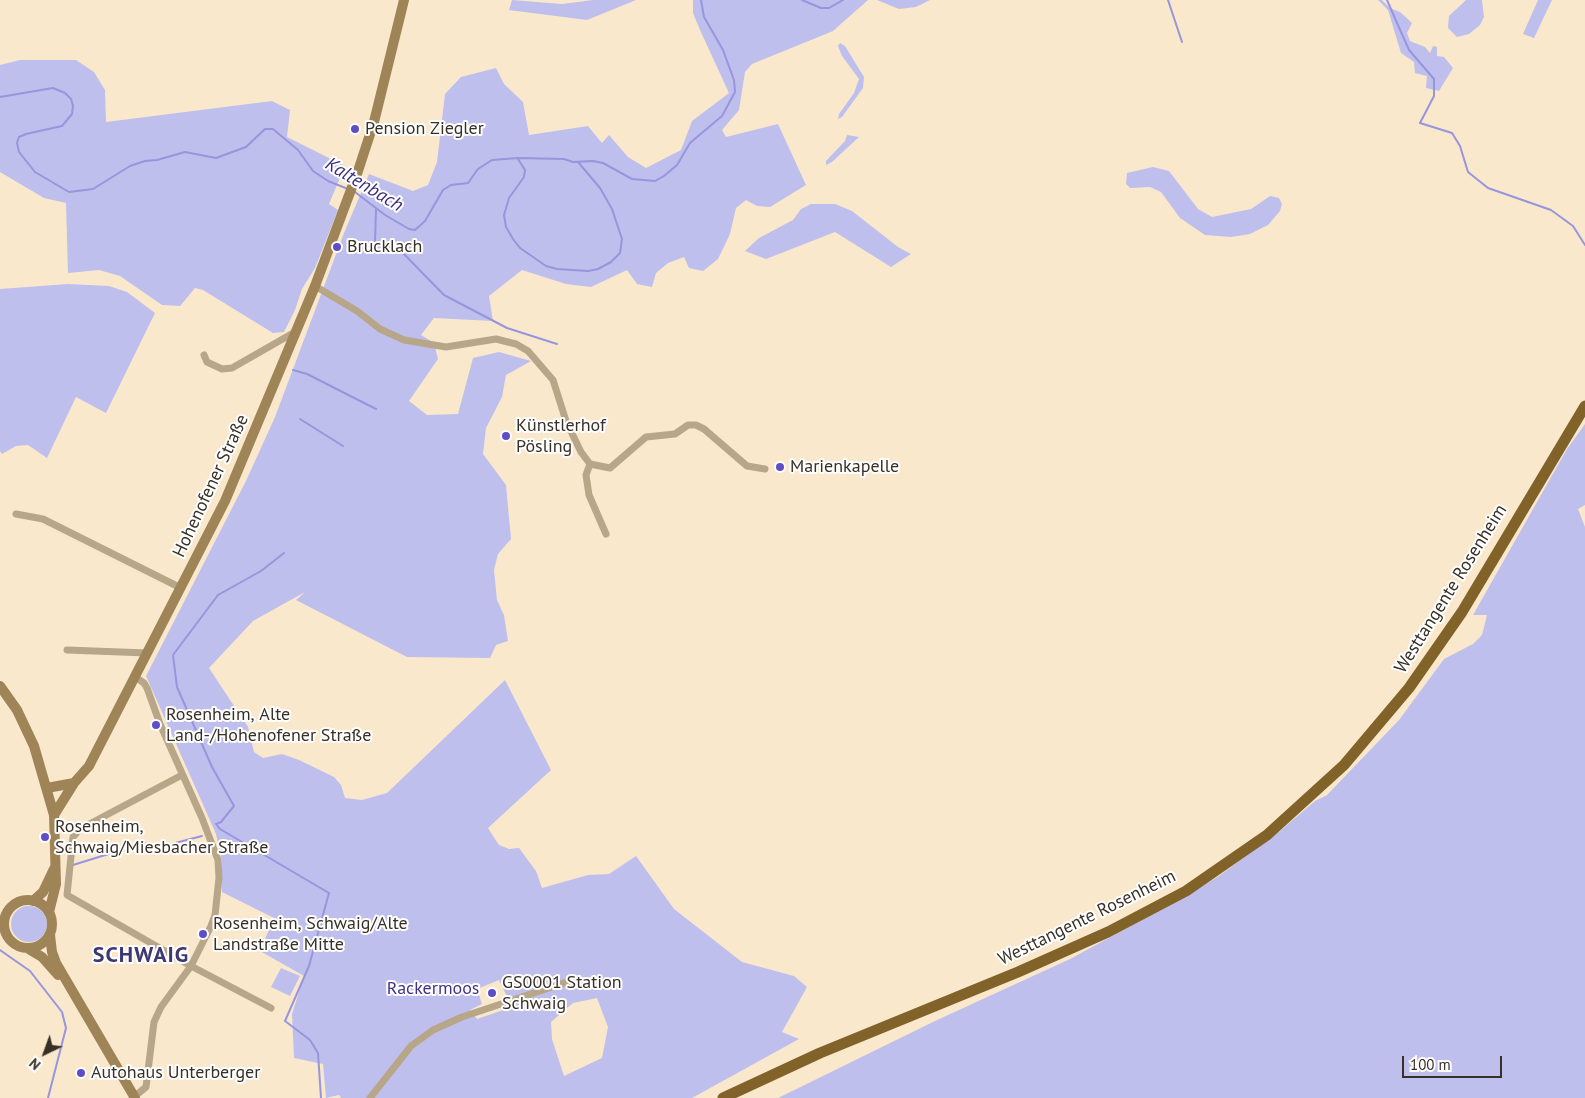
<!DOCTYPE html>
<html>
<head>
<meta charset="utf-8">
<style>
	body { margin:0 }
	#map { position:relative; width:1585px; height:1098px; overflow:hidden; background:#f9e8cc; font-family:"PT Sans",sans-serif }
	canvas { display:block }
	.north { position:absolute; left:20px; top:1028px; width:50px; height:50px; -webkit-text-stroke:4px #fff; paint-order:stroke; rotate:222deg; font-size:14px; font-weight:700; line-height:20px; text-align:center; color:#373026 }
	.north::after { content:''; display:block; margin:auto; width:18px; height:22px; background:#373026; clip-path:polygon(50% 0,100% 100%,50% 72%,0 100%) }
	.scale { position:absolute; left:1402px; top:1056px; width:100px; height:22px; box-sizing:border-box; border:2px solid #373026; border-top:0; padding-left:6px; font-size:15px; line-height:18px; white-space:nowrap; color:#373026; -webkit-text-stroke:4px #fff; paint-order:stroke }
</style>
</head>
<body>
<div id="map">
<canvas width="1585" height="1098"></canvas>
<div class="north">N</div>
<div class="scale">100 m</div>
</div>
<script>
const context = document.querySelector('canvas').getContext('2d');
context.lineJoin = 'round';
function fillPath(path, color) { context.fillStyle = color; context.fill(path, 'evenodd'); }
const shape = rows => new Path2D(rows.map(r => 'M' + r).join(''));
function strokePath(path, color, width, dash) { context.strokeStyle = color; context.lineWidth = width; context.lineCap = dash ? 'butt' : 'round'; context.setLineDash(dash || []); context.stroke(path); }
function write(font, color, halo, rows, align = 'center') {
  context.font = font + ' "PT Sans",sans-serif'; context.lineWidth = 4; context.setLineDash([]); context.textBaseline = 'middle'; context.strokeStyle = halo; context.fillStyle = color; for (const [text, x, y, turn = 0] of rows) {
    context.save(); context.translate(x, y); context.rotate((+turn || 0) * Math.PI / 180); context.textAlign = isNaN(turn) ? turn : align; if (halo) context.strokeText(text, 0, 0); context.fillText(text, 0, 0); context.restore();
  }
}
const green = shape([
	[512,0,562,4,593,0,636,0,587,20,509,10],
	[693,0,868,0,833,31,752,64,745,72,739,110,722,130,726,137,778,124,806,185,770,207,757,206,746,200,736,208,730,234,718,259,703,271,689,268,684,257,668,263,656,273,652,287,637,284,627,270,591,287,566,284,522,270,489,296,493,321,434,318,421,335,434,343,438,359,409,401,427,415,458,414,473,358,499,352,531,361,506,375,502,397,486,428,483,454,506,485,511,539,498,554,494,570,497,600,504,615,508,641,496,645,490,658,407,657,296,600,305,592,253,621,209,668,248,727,254,752,263,758,282,754,299,760,334,777,341,785,345,798,362,800,387,793,505,680,551,770,488,828,499,845,509,849,519,848,536,871,542,888,588,875,609,874,636,856,674,909,742,962,794,976,807,987,782,1032,799,1039,692,1098,341,1098,339,1095,326,1098,323,1064,294,1058,292,1014,304,976,260,951,274,918,222,892,222,862,216,834,146,676,246,481,275,417,344,233,369,174,413,191,428,185,437,162,445,94,461,77,496,68,504,84,523,102,529,135,588,126,602,143,609,135,628,157,646,168,681,150,692,121,729,93,700,30,693,13],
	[499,980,512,1007,477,1019,470,1010,482,1004,477,989],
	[597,998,608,1027,602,1058,564,1076,552,1039,551,1022,573,1003],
	[877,0,930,0,916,7,899,9],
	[1378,0,1382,0,1390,8,1400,12,1412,23,1407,33,1410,41,1425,47,1430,53,1433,46,1437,47,1437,56,1444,57,1453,68,1439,91,1426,88,1427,76,1415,73,1414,62,1401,53,1388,10],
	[1466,0,1482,0,1484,17,1480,25,1469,34,1457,37,1448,28,1449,16],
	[1538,0,1552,0,1534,38,1523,34],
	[840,43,845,46,864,77,863,88,842,117,838,119,839,114,854,93,859,79,842,56,838,46],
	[20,60,76,60,94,72,105,90,106,122,272,101,290,110,287,137,345,166,329,204,338,210,315,268,302,289,295,310,284,332,273,333,203,290,195,288,180,306,162,305,120,276,99,270,68,273,66,203,44,198,0,172,0,65],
	[847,135,859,137,832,162,826,165,826,161,845,141],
	[1153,167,1169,171,1198,209,1212,217,1251,209,1270,196,1279,198,1282,204,1280,211,1268,225,1250,234,1231,237,1205,235,1180,218,1161,192,1150,187,1130,188,1126,184,1127,173],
	[811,204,835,204,852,211,898,247,911,254,891,267,835,232,766,259,745,251,759,238,793,220,801,209],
	[68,284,109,286,127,292,155,313,106,413,76,397,47,458,28,445,16,446,2,454,0,451,0,289],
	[1585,424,1585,505,1578,509,1585,527,1585,1098,778,1098,935,1021,1070,959,1177,901,1219,876,1280,831,1315,801,1327,795,1399,720,1444,659,1473,644,1482,635,1487,615,1473,615,1567,449],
	'11 924a18 18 0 1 1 36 0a18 18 0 1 1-36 0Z',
	[281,968,300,976,290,996,271,987]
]);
const stream = shape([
	[802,0,821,8,829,8,843,0],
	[1168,0,1182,42],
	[1387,0,1409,50,1434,79,1434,96,1420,123,1452,133,1460,146,1468,172,1488,188,1551,210,1573,226,1585,245],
	[0,97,53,88,65,93,71,99,73,106,72,114,62,126,26,134,19,137,17,143,19,152,35,172,69,192,93,189,130,166,145,161,157,160,185,152,216,158,246,147,265,129,273,129,298,150,313,171,328,181,348,189],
	[518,159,525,170,524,177,509,198,504,215,506,227,513,239,520,248,546,266,557,269,588,271,598,269,611,262,620,253,622,239,612,209,600,188,578,162],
	[355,192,385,215,409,229,415,230,425,221,443,190,451,185,468,183,478,169,492,160,518,158,564,159,573,162,593,161,603,163,632,179,655,181,664,176,677,165,690,143,722,116,735,92,734,80,723,50,704,17,701,0],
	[376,209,375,242,402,252,444,295,507,328,557,344],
	[293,370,307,374,376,409],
	[300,419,343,446],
	[284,553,261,571,218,595,173,655,177,687,212,767,234,806,221,822,216,824,220,829,329,893,309,966,285,1021,310,1040,318,1053,321,1098],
	[73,865,144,843,156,848,202,836],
	[0,950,30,971,62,1012,66,1028,48,1098]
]);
const minor = shape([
	[315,286,357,311,380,329,404,340,446,347,496,339,516,344,528,351,553,380,566,421,581,452,590,464,610,468,646,437,675,434,688,425,696,425,704,429,747,466,765,469],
	[204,355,207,362,222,369,232,368,295,332],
	[590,464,586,475,589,495,606,534],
	[16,514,43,519,181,588],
	[67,650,147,653],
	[182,775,80,829,73,837,67,895,191,966,271,1008],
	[134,1097,146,1087,154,1022,161,1007,191,966,211,926,215,915,219,878,218,860,202,818,160,724,147,688,144,683,135,677],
	[370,1098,411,1046,433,1030,462,1017,573,980]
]);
const secondary = shape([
	[0,686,17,710,34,746,54,815,56,884,49,912],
	[47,788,74,783,89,766,225,501,315,286,358,171,374,122,404,0],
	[54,815,74,783],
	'4 924a24 24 0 1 1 48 0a24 24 0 1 1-48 0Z',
	[33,901,43,892,54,869],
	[50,935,52,952,56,963,135,1098],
	[27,948,42,957,58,975]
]);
const trunk = shape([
	[723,1098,820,1053,1018,972,1108,932,1186,891,1267,835,1344,765,1409,688,1462,612,1585,406]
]);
const markers = [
	[355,129,5,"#5f4dc6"],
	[337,247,5,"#5f4dc6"],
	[506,436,5,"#5f4dc6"],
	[780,467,5,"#5f4dc6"],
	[156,725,5,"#5f4dc6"],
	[45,837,5,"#5f4dc6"],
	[203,934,5,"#5f4dc6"],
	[492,993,5,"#5f4dc6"],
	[81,1073,5,"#5f4dc6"]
];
const poiNames = [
	["Pension Ziegler",365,129],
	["Brucklach",347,247],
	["Künstlerhof",516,426],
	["Pösling",516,447],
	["Marienkapelle",790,467],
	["Rosenheim, Alte",166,715],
	["Land-/Hohenofener Straße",166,736],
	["Rosenheim,",55,827],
	["Schwaig/Miesbacher Straße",55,848],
	["Rosenheim, Schwaig/Alte",213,924],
	["Landstraße Mitte",213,945],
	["GS0001 Station",502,983],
	["Schwaig",502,1004],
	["Autohaus Unterberger",91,1073]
];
const streetNames = [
	["Hohenofener Straße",211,486,-65],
	["Westtangente Rosenheim",1451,589,-58],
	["Westtangente Rosenheim",1087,918,-26]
];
const parkNames = [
	["Rackermoos",433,989]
];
const waterNames = [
	["Kaltenbach",364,185,31]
];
const districtNames = [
	["SCHWAIG",141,956]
];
fillPath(green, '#bfbfee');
strokePath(stream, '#9795dc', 2);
strokePath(minor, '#b8a688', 7);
strokePath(secondary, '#9f8457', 10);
strokePath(trunk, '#816228', 11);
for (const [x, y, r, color] of markers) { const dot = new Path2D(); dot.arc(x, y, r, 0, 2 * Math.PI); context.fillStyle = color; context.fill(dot); strokePath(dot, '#fff', 2); }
write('18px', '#373026', '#fff', poiNames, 'left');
write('18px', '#373026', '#fff', streetNames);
write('18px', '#3f3386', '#fff', parkNames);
write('italic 19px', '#3a2d7f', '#fff', waterNames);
context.letterSpacing = '1px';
write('bold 22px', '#3d3774', '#fff', districtNames);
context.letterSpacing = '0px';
</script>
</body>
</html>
